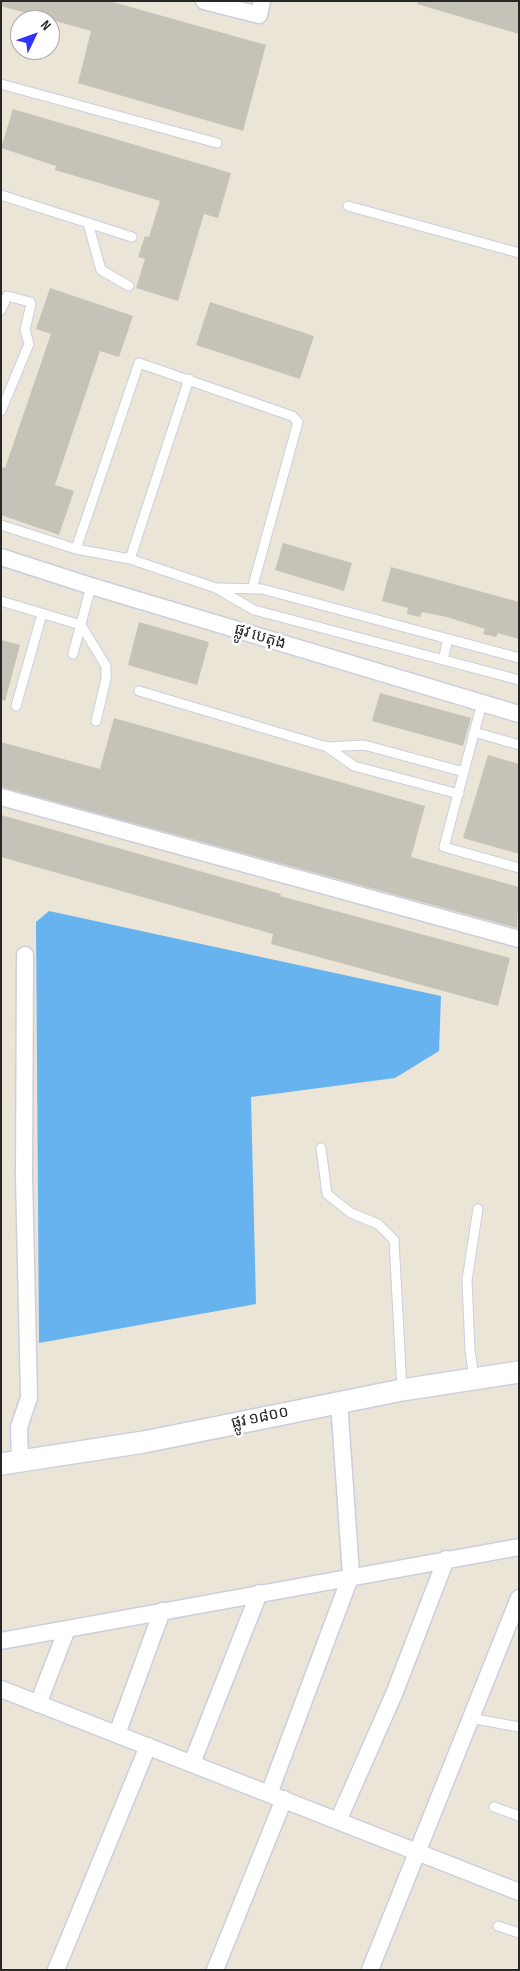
<!DOCTYPE html>
<html>
<head>
<meta charset="utf-8">
<style>
	body { margin:0 }
	#map { position:relative; width:520px; height:1971px; overflow:hidden; background:#eae5d7; font-family:"Sofia Sans Condensed",sans-serif }
	canvas { display:block }
	.frame { position:absolute; inset:0; border:2px solid #272727; pointer-events:none }
	.north { position:absolute; left:10px; top:10px; width:50px; height:50px; box-sizing:border-box; background:#fff; border:1px solid #a9a9a9; border-radius:50%; rotate:48deg; font-size:14px; font-weight:700; line-height:20px; text-align:center; color:#272727 }
	.north::after { content:''; display:block; margin:auto; width:18px; height:22px; background:#3234fd; clip-path:polygon(50% 0,100% 100%,50% 72%,0 100%) }
</style>
</head>
<body>
<div id="map">
<canvas width="520" height="1971"></canvas>
<div class="frame"></div>
<div class="north">N</div>
</div>
<script>
const context = document.querySelector('canvas').getContext('2d');
context.lineJoin = 'round';
function fillPath(path, color) { context.fillStyle = color; context.fill(path, 'evenodd'); }
const shape = rows => new Path2D(rows.map(r => 'M' + r).join(''));
function strokePath(path, color, width, dash) { context.strokeStyle = color; context.lineWidth = width; context.lineCap = dash ? 'butt' : 'round'; context.setLineDash(dash || []); context.stroke(path); }
function write(font, color, halo, rows, align = 'center') {
  context.font = font + ' "Sofia Sans Condensed","Noto Sans Khmer",sans-serif'; context.lineWidth = 5; context.setLineDash([]); context.textBaseline = 'middle'; context.strokeStyle = halo; context.fillStyle = color; for (const [text, x, y, turn = 0] of rows) {
    context.save(); context.translate(x, y); context.rotate((+turn || 0) * Math.PI / 180); context.textAlign = isNaN(turn) ? turn : align; if (halo) context.strokeText(text, 0, 0); context.fillText(text, 0, 0); context.restore();
  }
}
const water = shape([
	[49,911,441,996,439,1051,395,1078,251,1097,256,1304,39,1343,36,922]
]);
const building = shape([
	[1,1,109,1,266,45,243,131,78,83,91,31,1,6],
	[418,1,519,1,519,34,417,4],
	[13,109,231,173,218,218,204,214,178,301,136,288,145,259,138,257,145,236,149,237,160,201,55,170,56,166,1,148],
	[50,288,133,316,119,357,100,351,55,485,74,491,59,535,1,515,1,467,5,468,51,334,36,329],
	[210,302,314,336,300,379,196,345],
	[283,543,352,563,344,591,275,570],
	[391,567,519,602,519,639,498,633,496,637,483,634,485,629,447,617,422,612,420,617,407,614,408,608,382,601],
	[139,622,209,642,197,685,128,665],
	[1,640,20,645,5,701,1,700],
	[380,693,471,718,463,746,372,721],
	[114,718,425,806,411,857,519,887,517,928,1,787,1,742,100,769],
	[488,755,519,764,519,854,463,838],
	[1,815,281,894,280,896,510,958,498,1006,271,944,273,934,1,857]
]);
const service = shape([
	[1,84,217,143],
	[1,195,132,237],
	[348,206,519,253],
	[88,223,101,270,129,286],
	[1,310,7,296,30,302,31,304,25,330,29,344,1,411],
	[1,525,76,549,130,559,216,588,254,610,519,680],
	[76,549,139,363,292,416,298,422,252,589],
	[130,559,189,379],
	[218,588,262,589,519,658],
	[1,601,81,625,106,666,106,679,96,721],
	[73,654,91,586],
	[443,660,448,639],
	[139,691,327,747,354,766,459,794],
	[482,703,444,847,519,868],
	[16,706,42,614],
	[474,732,519,745],
	[327,747,364,745,464,772],
	[321,1148,327,1194,351,1213,378,1224,394,1240,402,1390],
	[474,1378,470,1350,467,1280,478,1209],
	[470,1718,519,1727],
	[494,1807,519,1816],
	[498,1926,519,1933]
]);
const minor = shape([
	[204,1,259,15,262,1],
	[1,557,91,586,519,714],
	[1,797,519,939],
	[20,1461,19,1427,29,1398,24,1176,25,955],
	[1,1641,519,1547],
	[1,1689,519,1892],
	[38,1704,67,1629],
	[117,1734,162,1611],
	[192,1763,259,1593],
	[269,1794,351,1575,339,1401],
	[338,1821,394,1694,446,1559],
	[56,1970,148,1746],
	[215,1970,284,1799],
	[370,1970,519,1598]
]);
const tertiary = shape([
	[1,1464,144,1442,402,1390,519,1372]
]);
const streetNames = [
	["ផ្លូវ បេតុង",260,637,17],
	["ផ្លូវ ១៨០០",260,1418,-12]
];
fillPath(water, '#66b3f0');
fillPath(building, '#c5c2b7');
strokePath(service, '#cdcde1', 11);
strokePath(minor, '#cdcde1', 19);
strokePath(tertiary, '#cdcde1', 24);
strokePath(service, '#fff', 9);
strokePath(minor, '#fff', 16);
strokePath(tertiary, '#fff', 21);
write('16px', '#272727', '#fff', streetNames);
</script>
</body>
</html>
